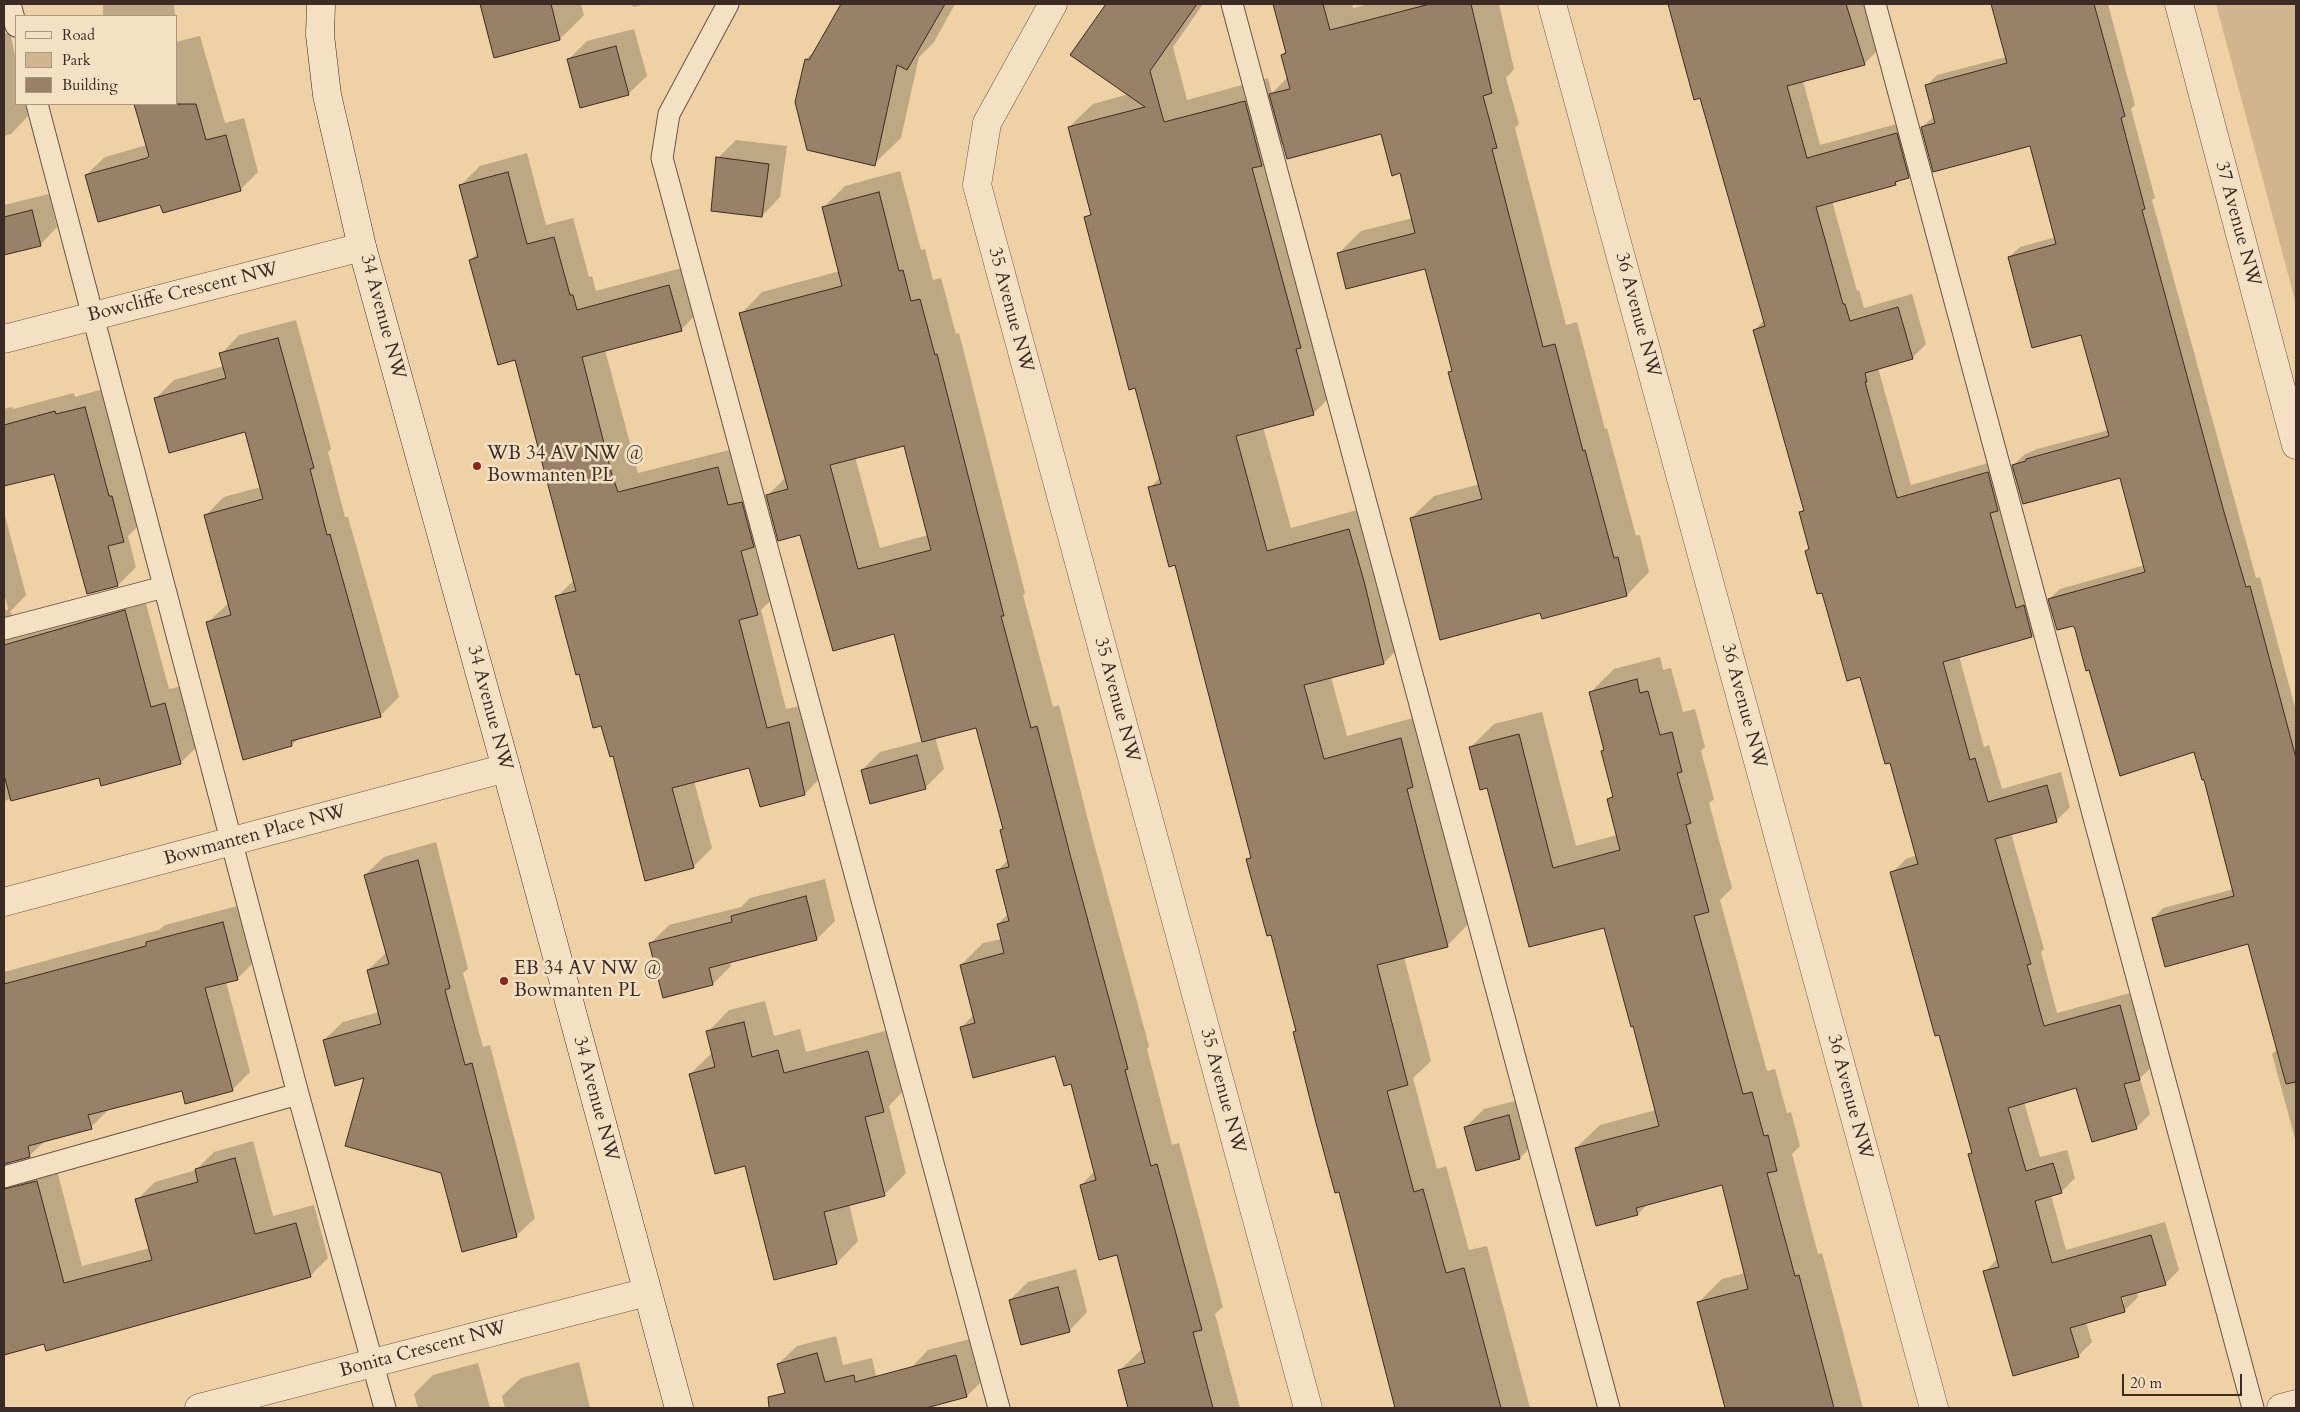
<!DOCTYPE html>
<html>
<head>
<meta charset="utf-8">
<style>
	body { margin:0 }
	#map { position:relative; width:2300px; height:1412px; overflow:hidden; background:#eed1a4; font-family:Cardo,serif }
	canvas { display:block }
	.frame { position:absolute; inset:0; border:5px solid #3c2b24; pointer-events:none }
	.legend { position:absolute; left:15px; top:15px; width:162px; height:90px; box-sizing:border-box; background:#f4e1c4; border:1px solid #aa9884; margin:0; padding:6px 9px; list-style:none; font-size:15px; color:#3c2b24 }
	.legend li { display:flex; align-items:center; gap:10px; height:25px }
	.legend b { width:25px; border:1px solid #aa9884 }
	.scale { position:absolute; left:2122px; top:1374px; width:120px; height:22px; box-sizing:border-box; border:2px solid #3c2b24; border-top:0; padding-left:6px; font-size:15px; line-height:18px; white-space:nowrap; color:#3c2b24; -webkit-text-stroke:4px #f4e1c4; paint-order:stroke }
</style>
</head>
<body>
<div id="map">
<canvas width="2300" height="1412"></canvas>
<div class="frame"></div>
<ul class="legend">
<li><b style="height:6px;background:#f4e1c4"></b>Road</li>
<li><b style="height:14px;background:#d0b58e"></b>Park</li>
<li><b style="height:14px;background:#998167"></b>Building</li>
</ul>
<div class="scale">20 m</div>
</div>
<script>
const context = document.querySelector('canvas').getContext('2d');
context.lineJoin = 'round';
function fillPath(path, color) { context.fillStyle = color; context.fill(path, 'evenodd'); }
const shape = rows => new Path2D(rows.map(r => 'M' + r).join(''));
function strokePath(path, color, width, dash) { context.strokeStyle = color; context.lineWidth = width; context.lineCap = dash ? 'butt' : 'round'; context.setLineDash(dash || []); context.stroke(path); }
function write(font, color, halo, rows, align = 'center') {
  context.font = font + ' Cardo,serif'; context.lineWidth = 5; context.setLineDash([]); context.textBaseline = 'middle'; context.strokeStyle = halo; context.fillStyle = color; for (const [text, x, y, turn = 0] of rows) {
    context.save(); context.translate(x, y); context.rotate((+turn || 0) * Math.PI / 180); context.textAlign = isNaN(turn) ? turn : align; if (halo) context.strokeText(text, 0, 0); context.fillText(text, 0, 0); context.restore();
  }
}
const green = shape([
	[2216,4,2296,4,2296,304]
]);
const shadow = shape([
	[103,4,174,4,175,16,103,16],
	[481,4,581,4,584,15,560,39,495,56],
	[632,4,647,4,633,7],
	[842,4,955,4,934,42,919,57,901,138,874,164,806,59,818,48],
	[1107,4,1203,4,1173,47,1187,100,1268,78,1272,93,1288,77,1282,55,1286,51,1274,4,1352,4,1353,8,1369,4,1499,4,1514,69,1506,78,1519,124,1515,128,1566,325,1577,322,1605,429,1607,428,1636,536,1640,535,1649,572,1627,595,1541,612,1411,518,1434,496,1480,484,1450,373,1453,369,1426,267,1338,254,1361,231,1413,218,1401,172,1382,132,1284,143,1277,150,1337,390,1313,414,1263,427,1291,528,1372,506,1407,639,1384,663,1331,677,1347,736,1424,715,1470,922,1447,946,1404,957,1431,1061,1413,1078,1437,1169,1446,1166,1469,1250,1487,1246,1530,1408,1396,1408,1340,1190,1294,1032,1297,1029,1271,934,1248,860,1252,855,1176,564,1150,488,1160,477,1136,387,1086,218,1092,212,1069,127,1093,104,1129,94,1072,54],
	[1668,4,1864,4,1878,50,1864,64,1803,81,1820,145,1911,120,1922,163,1908,177,1899,180,1895,184,1832,201,1857,291,1859,290,1864,308,1912,294,1926,344,1912,358,1878,368,1911,485,2002,459,2046,622,2032,636,1959,656,1984,747,1989,745,2002,789,2061,772,2070,807,2056,821,2011,833,2044,949,2041,952,2057,1013,2134,992,2154,1065,2140,1078,2150,1114,2136,1128,2077,1087,2024,1102,2040,1157,2067,1150,2075,1178,2061,1192,2051,1195,2066,1250,2165,1222,2179,1270,2165,1284,2137,1292,2138,1297,2124,1311,2086,1322,2092,1342,2078,1356,1985,1272,1998,1258,1969,1154,1973,1151,1892,873,1906,859,1917,855,1891,762,1861,676,1806,551,1810,547,1800,513,1804,508,1755,330,1764,320,1701,97,1695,98],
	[2121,1291,2124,1304,2122,1304,2118,1292],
	[1992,4,2108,4,2135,105,2131,109,2155,198,2152,200,2256,578,2260,577,2296,711,2296,1142,2272,1054,2278,1049,2249,943,2153,919,2163,908,2234,889,2205,778,2195,750,2090,668,2074,624,2049,599,2060,589,2145,565,2121,476,2013,465,2024,455,2037,449,2109,430,2082,334,2009,257,2020,247,2056,237,2031,144,1922,127,1934,116,1926,86,1937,75,2006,57],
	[634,29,647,76,628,94,568,60,587,41],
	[10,32,16,61,16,104,26,104,28,116,11,134,4,136,4,34],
	[200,36,225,123,244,118,258,172,240,190,161,203,86,175,105,157,147,145,136,104,176,104,176,42],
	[736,140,787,146,780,197,762,216,718,158],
	[527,153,546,225,573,218,589,277,592,276,596,291,689,266,700,310,681,330,605,350,638,473,737,448,748,487,761,483,773,527,762,538,777,594,761,610,786,709,808,704,824,774,805,794,749,766,694,781,712,848,693,867,614,755,580,673,557,597,574,580,516,359,471,260,478,252,460,186,480,166],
	[900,171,921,250,925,249,933,280,941,278,956,334,959,333,1025,593,1023,595,1053,707,1059,705,1092,836,1149,1046,1147,1049,1172,1145,1179,1143,1223,1307,1215,1314,1240,1408,1130,1408,1120,1370,1143,1348,1118,1253,1081,1185,1095,1171,1071,1083,1056,1055,962,1027,974,1014,961,965,983,943,1002,939,998,924,1008,914,997,871,1009,859,1001,831,1004,828,977,726,935,737,944,769,925,788,862,770,880,752,923,741,894,633,767,496,786,477,741,314,762,292,840,271,823,208,845,186],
	[905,444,928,535,880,548,855,457],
	[49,194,57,227,40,245,4,254,4,205],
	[296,320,331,449,328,452,345,517,348,517,399,697,381,715,300,737,292,745,208,622,229,603,206,515,224,497,261,487,246,431,156,398,174,380,224,366,221,354,239,335],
	[103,389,142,522,128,536,136,567,118,585,55,472,4,486,4,409,12,407,13,409,74,393,75,397],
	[4,512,26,595,10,612,19,623,143,593,169,689,183,686,199,745,180,763,100,776,4,801,4,603,6,611,8,609,4,593],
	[1660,657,1663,670,1671,668,1683,712,1695,709,1705,747,1701,751,1714,799,1709,803,1732,888,1720,900,1767,1071,1775,1069,1787,1113,1791,1112,1800,1146,1792,1154,1818,1254,1822,1253,1863,1408,1725,1408,1699,1302,1722,1279,1745,1273,1723,1184,1649,1203,1638,1214,1597,1225,1576,1148,1600,1125,1656,1110,1634,1025,1605,926,1530,945,1488,787,1470,748,1494,724,1542,712,1576,846,1617,835,1608,800,1614,794,1602,751,1605,748,1590,693,1614,669],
	[436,842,468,969,463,973,483,1047,490,1045,535,1218,516,1236,442,1172,366,1076,324,1040,343,1022,379,1012,368,970,387,952,365,875,384,857],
	[825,879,835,921,817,939,730,961,731,966,713,984,650,944,669,925,741,907,750,898],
	[241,905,255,961,237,979,226,982,250,1072,232,1090,183,1089,109,1109,91,1127,46,1140,30,1155,10,1162,13,1168,55,1163,82,1266,150,1248,137,1200,155,1182,196,1170,214,1152,253,1141,273,1216,314,1205,328,1258,310,1276,4,1353,4,1093,33,1086,21,1037,4,1042,4,972,159,930,165,925],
	[765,1001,774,1036,800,1029,806,1052,889,1030,905,1089,889,1106,906,1173,884,1195,849,1204,858,1241,837,1263,775,1279,746,1165,690,1074,713,1052,708,1032,729,1010],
	[1527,1098,1538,1139,1520,1158,1466,1127,1484,1109],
	[1076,1269,1087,1312,1069,1331,1010,1300,1028,1282],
	[836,1336,843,1365,872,1358,879,1389,861,1407,858,1408,786,1408,783,1397,786,1394,778,1364,797,1346],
	[974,1338,985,1378,967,1396,921,1408,910,1369,928,1350],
	[579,1362,590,1408,505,1408,502,1396,521,1378],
	[478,1363,490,1408,418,1408,414,1394,433,1375]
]);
const building = shape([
	[480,4,551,4,560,40,494,58,480,4],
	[841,4,945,4,907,70,897,65,875,166,807,150,795,102,805,59,809,60,841,4],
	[1106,4,1197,4,1150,71,1164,122,1245,101,1262,166,1252,168,1301,348,1296,349,1314,415,1236,436,1267,551,1349,529,1364,581,1384,664,1304,685,1324,759,1401,738,1413,787,1407,789,1448,947,1377,965,1408,1085,1387,1091,1414,1192,1423,1189,1446,1273,1464,1268,1501,1408,1395,1408,1339,1192,1335,1193,1316,1123,1293,1032,1296,1031,1271,935,1267,936,1246,859,1251,858,1175,565,1169,567,1148,487,1161,484,1135,388,1129,390,1084,217,1091,215,1068,127,1145,107,1070,55,1106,4],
	[1273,4,1323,4,1330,30,1430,4,1471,4,1492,93,1483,96,1497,148,1492,149,1543,347,1555,344,1583,451,1585,450,1614,558,1618,557,1627,596,1542,619,1540,613,1440,640,1410,518,1482,499,1448,372,1452,371,1425,269,1346,289,1337,253,1415,233,1400,173,1392,176,1381,134,1287,159,1269,94,1290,89,1281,55,1286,53,1273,4],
	[1668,4,1846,4,1865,65,1787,86,1807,158,1897,133,1909,178,1895,182,1896,185,1816,207,1843,304,1845,304,1850,321,1898,307,1913,359,1865,373,1867,382,1865,382,1897,498,1988,472,1998,511,1990,513,2016,608,2024,605,2032,637,1943,662,1970,760,1975,758,1988,802,2047,785,2057,822,1995,839,2031,964,2027,965,2044,1026,2120,1005,2140,1080,2124,1084,2137,1129,2092,1142,2076,1088,2008,1108,2026,1171,2053,1163,2062,1193,2035,1201,2052,1263,2151,1235,2166,1285,2121,1297,2125,1312,2070,1328,2079,1357,2013,1376,1983,1271,1999,1267,1968,1154,1972,1153,1939,1035,1935,1036,1890,872,1918,864,1890,763,1885,764,1860,677,1847,681,1822,593,1817,594,1805,551,1809,549,1799,512,1804,511,1753,330,1765,326,1700,98,1694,100,1668,4],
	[1991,4,2094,4,2125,116,2121,118,2145,209,2142,210,2224,512,2246,587,2250,586,2296,758,2296,1082,2286,1084,2248,944,2165,967,2152,918,2234,896,2204,780,2202,780,2194,752,2120,776,2089,670,2086,671,2075,629,2073,626,2057,630,2048,599,2145,572,2120,478,2023,504,2012,465,2026,461,2026,459,2109,436,2081,335,2032,348,2008,257,2056,244,2030,146,1933,172,1921,127,1935,123,1925,85,2007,63,1991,4],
	[616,46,629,95,580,108,567,59,616,46],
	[134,104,196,104,206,140,226,135,241,191,163,213,160,205,98,222,85,175,147,158,149,156,134,104],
	[716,157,769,164,762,217,711,211,716,157],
	[508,172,527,244,554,237,570,295,573,295,577,310,669,285,682,331,582,357,612,475,618,492,718,467,728,505,742,502,754,547,741,551,758,615,739,620,767,728,789,722,805,795,760,807,749,768,672,788,694,868,645,881,613,756,610,757,601,726,593,728,579,674,576,675,555,596,576,591,515,360,498,365,469,260,478,257,459,185,508,172],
	[879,192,899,271,903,270,911,301,920,299,935,355,937,354,1004,616,1001,616,1031,728,1037,726,1071,858,1128,1069,1125,1070,1151,1166,1157,1164,1202,1330,1193,1332,1213,1408,1128,1408,1118,1370,1145,1363,1117,1255,1099,1260,1080,1185,1096,1180,1071,1084,1064,1086,1055,1056,973,1078,960,1027,975,1023,960,965,1004,953,997,924,1009,921,996,870,1009,867,1000,830,1003,829,976,728,922,742,894,634,833,651,800,535,778,541,766,495,788,489,739,313,842,286,822,207,879,192],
	[904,446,931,550,858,569,830,465,904,446],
	[32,210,41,246,4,255,4,217,32,210],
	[278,338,314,468,310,469,327,535,330,534,381,717,291,741,292,746,243,760,206,622,231,615,204,515,263,499,245,432,169,453,154,398,226,378,219,353,278,338],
	[85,407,109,496,112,496,124,542,108,546,118,586,87,594,54,474,4,486,4,425,55,411,56,414,85,407],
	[125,610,151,707,165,703,181,764,101,786,99,778,11,801,4,775,4,645,125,610],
	[1637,679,1640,693,1648,691,1660,735,1672,732,1682,772,1677,773,1691,823,1686,825,1709,912,1694,916,1743,1094,1752,1092,1764,1136,1768,1135,1777,1171,1767,1173,1795,1276,1799,1275,1834,1408,1725,1408,1697,1302,1748,1289,1722,1185,1636,1208,1638,1215,1596,1226,1575,1148,1659,1126,1633,1026,1631,1027,1604,928,1529,947,1487,788,1480,790,1469,747,1519,734,1553,868,1620,850,1607,799,1613,797,1601,751,1604,750,1589,692,1637,679],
	[917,755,926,789,870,804,861,770,917,755],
	[418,860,450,988,445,990,465,1065,472,1063,517,1237,462,1252,441,1173,345,1146,364,1078,335,1086,323,1040,381,1024,367,970,389,964,364,875,418,860],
	[806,896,817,940,709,968,713,985,663,998,649,943,732,922,731,916,806,896],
	[223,922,238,980,205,988,233,1091,185,1104,182,1091,88,1115,92,1129,28,1146,30,1157,4,1164,4,984,146,946,146,942,223,922],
	[744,1022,752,1057,778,1050,784,1073,868,1051,884,1112,865,1117,885,1196,824,1212,837,1264,774,1280,745,1166,715,1174,689,1074,715,1067,706,1031,744,1022],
	[1509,1115,1520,1159,1476,1171,1464,1127,1509,1115],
	[235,1158,255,1234,296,1223,311,1277,46,1351,44,1344,4,1355,4,1189,37,1181,64,1283,152,1260,135,1199,198,1182,195,1169,235,1158],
	[1058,1287,1070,1332,1021,1345,1009,1300,1058,1287],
	[817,1353,825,1382,854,1375,855,1382,956,1355,967,1397,926,1408,769,1408,768,1397,785,1393,777,1364,817,1353]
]);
const lane = shape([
	[10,4,16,26],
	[728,4,669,114,662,158,999,1408],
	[1232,4,1609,1408],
	[1875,4,2253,1408],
	[37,104,298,1094,385,1408],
	[4,629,164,587],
	[4,1177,298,1094]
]);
const street = shape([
	[1053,4,987,123,977,185,1308,1408],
	[1552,4,1934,1408],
	[2179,4,2296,445],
	[4,339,362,247],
	[4,902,506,768],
	[199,1408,647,1292],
	[2281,1408,2296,1404]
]);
const secondary = shape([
	[321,4,320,35,327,95,362,247,506,768,679,1408]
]);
const markers = [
	[477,466,5,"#8f2418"],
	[504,981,5,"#8f2418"]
];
const streetNames = [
	["37 Avenue NW",2237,224,75],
	["Bowcliffe Crescent NW",183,293,-14],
	["35 Avenue NW",1010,310,75],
	["36 Avenue NW",1637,315,75],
	["34 Avenue NW",382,317,75],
	["35 Avenue NW",1116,700,75],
	["36 Avenue NW",1743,706,75],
	["34 Avenue NW",489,708,75],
	["Bowmanten Place NW",255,836,-15],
	["35 Avenue NW",1222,1091,75],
	["36 Avenue NW",1849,1097,75],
	["34 Avenue NW",595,1099,75],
	["Bonita Crescent NW",423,1350,-15]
];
const poiNames = [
	["WB 34 AV NW @",487,455],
	["Bowmanten PL",487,477],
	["EB 34 AV NW @",514,970],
	["Bowmanten PL",514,992]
];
fillPath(green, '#d0b58e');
fillPath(shadow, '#0003');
fillPath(building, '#998167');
strokePath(building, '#3c2b24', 1);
strokePath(lane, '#685444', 23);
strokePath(street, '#685444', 29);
strokePath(secondary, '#3c2b24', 29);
strokePath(lane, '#f4e1c4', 21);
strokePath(street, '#f4e1c4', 28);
strokePath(secondary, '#f4e1c4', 28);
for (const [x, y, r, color] of markers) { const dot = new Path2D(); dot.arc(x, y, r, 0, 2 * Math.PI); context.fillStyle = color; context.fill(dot); strokePath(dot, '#f4e1c4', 2); }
write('19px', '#3c2b24', '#f4e1c4', streetNames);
write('19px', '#3c2b24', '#f4e1c4', poiNames, 'left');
</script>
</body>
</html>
